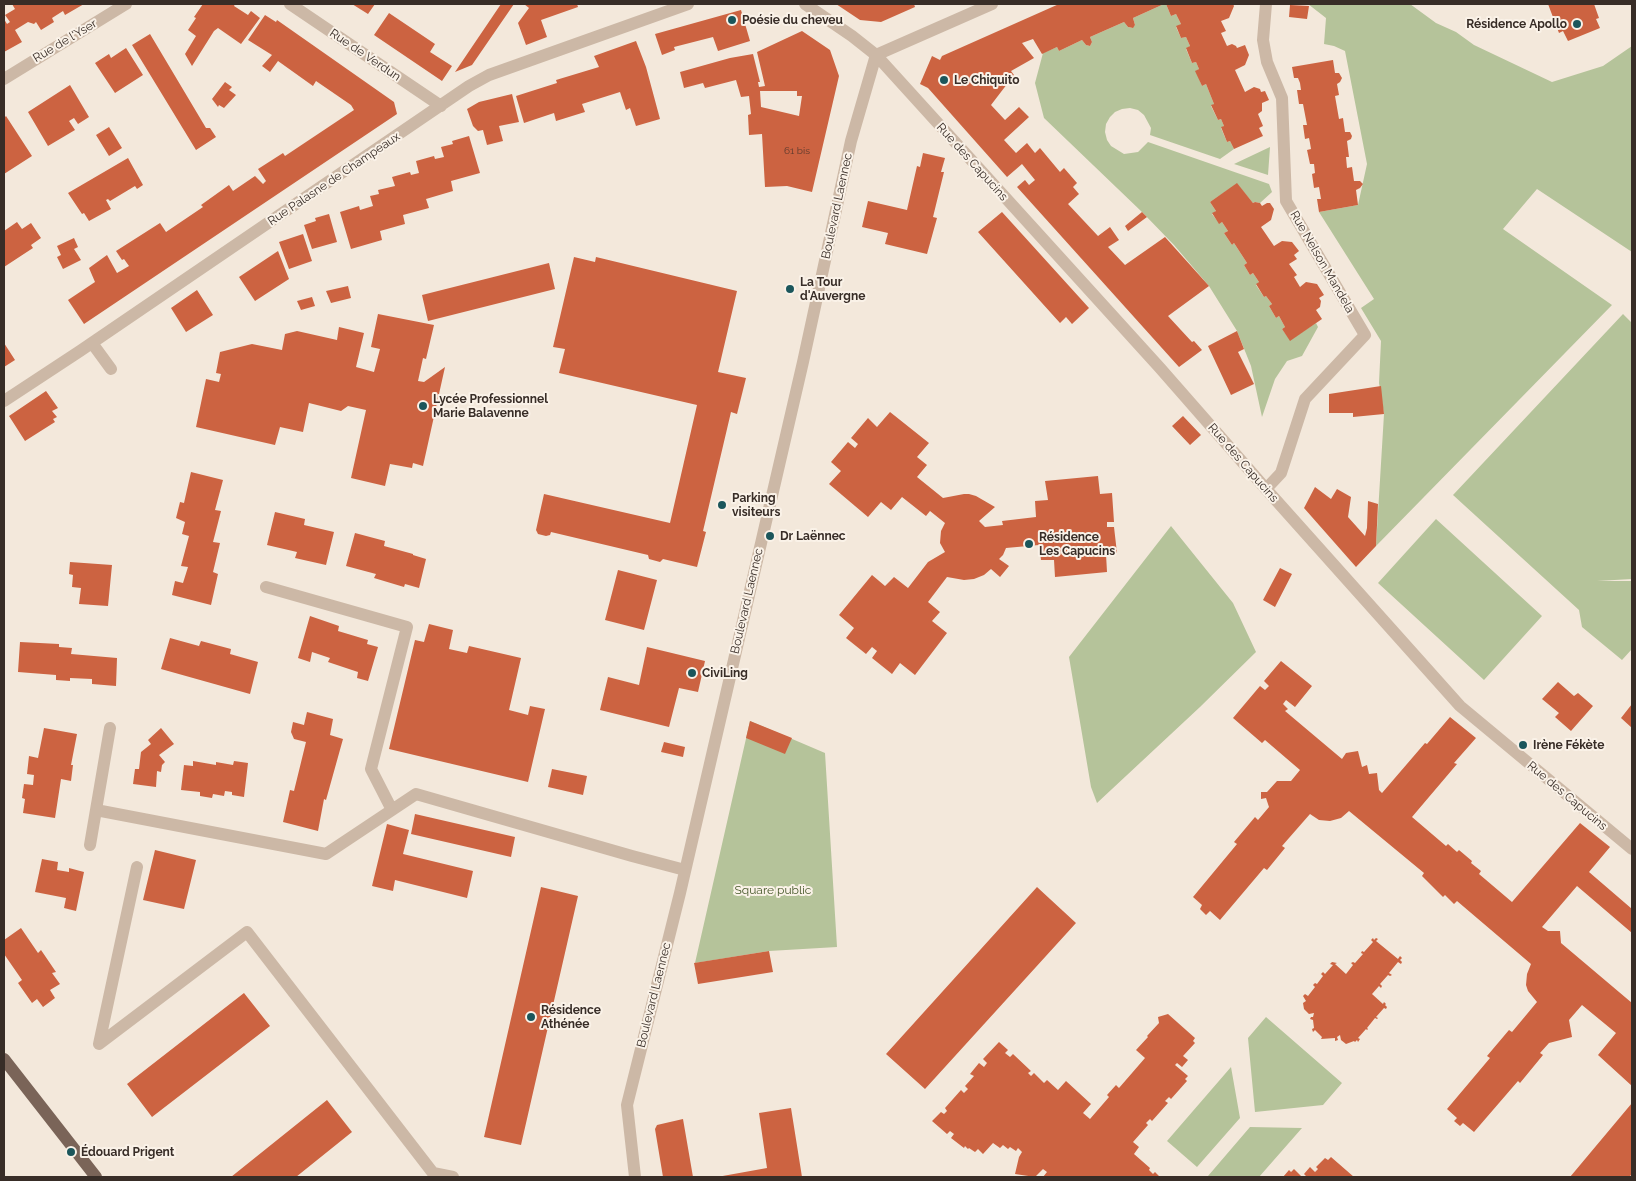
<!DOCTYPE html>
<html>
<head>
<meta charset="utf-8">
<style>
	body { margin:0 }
	#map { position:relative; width:1636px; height:1181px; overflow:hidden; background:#f3e8db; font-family:Raleway,sans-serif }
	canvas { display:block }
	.frame { position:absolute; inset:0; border:5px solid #382d27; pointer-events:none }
</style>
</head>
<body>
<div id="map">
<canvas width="1636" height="1181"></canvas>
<div class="frame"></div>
</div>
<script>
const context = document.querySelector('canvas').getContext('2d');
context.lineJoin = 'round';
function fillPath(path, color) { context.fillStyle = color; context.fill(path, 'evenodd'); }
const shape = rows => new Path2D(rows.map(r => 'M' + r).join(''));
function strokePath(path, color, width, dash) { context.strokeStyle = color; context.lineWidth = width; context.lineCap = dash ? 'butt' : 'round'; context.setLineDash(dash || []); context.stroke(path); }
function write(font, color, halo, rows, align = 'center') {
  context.font = font + ' Raleway,sans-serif'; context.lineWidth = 4; context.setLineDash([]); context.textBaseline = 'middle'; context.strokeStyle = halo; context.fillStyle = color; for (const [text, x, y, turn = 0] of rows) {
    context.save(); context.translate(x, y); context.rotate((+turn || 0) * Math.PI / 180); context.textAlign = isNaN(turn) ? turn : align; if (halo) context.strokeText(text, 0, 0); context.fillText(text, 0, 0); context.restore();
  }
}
const green = shape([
	[1164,4,1166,4,1171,16,1176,14,1181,24,1176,27,1181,38,1186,37,1190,46,1186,49,1192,63,1196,62,1199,69,1196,71,1202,86,1206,84,1214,104,1211,106,1218,120,1221,119,1224,126,1221,128,1227,142,1230,141,1234,149,1220,159,1150,135,1151,128,1144,115,1138,110,1130,108,1122,109,1115,112,1110,117,1106,124,1105,132,1107,140,1111,146,1124,154,1138,152,1148,142,1269,184,1272,192,1260,203,1255,202,1253,203,1237,184,1210,202,1216,211,1212,214,1219,223,1222,222,1228,231,1224,233,1232,245,1234,243,1247,263,1244,265,1250,275,1253,273,1259,282,1256,285,1264,297,1266,296,1272,304,1269,306,1276,318,1279,316,1285,327,1282,329,1290,340,1316,323,1318,327,1302,356,1287,361,1275,379,1262,417,1251,366,1237,331,1209,286,1174,245,1142,212,1044,118,1035,83,1043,53,1057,47,1059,51,1082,40,1086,45,1090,46,1092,42,1090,37,1124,22,1128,27,1132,28,1135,25,1133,18],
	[1308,4,1410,4,1436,23,1456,32,1474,45,1552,82,1603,66,1632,46,1632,252,1537,189,1503,229,1612,305,1376,546,1384,414,1379,383,1381,341,1361,308,1374,299,1319,212,1358,205,1367,164,1345,51,1334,46,1324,44,1326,18],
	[1270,147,1268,175,1234,164],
	[1623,314,1632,323,1632,579,1597,581,1632,581,1632,649,1622,660,1582,627,1579,610,1453,495],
	[1436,519,1542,616,1484,680,1378,583],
	[1171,526,1233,603,1256,652,1200,707,1097,803,1091,787,1069,657],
	[750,721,825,753,837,947,769,951,695,963],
	[1266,1017,1342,1083,1323,1105,1255,1112,1248,1038],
	[1231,1067,1240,1118,1197,1167,1167,1141],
	[1250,1127,1302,1128,1259,1177,1210,1177,1208,1176]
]);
const building = shape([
	[12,4,84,4,65,15,63,11,52,18,54,22,41,30,36,22,34,24,28,22,15,30,22,42,4,52,4,19,7,24,10,22,5,15,15,9],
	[203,4,235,4,234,6,248,15,251,11,260,18,241,44,218,28,214,31,192,66,185,54,196,36,188,30,196,18,194,17],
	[352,4,375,4,368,14],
	[501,4,514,4,472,65,455,72],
	[524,4,577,4,578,7,541,20,547,37,526,45,518,23,529,8],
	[836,4,914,4,915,7,881,22,860,20],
	[1059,4,1164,4,1133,18,1135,25,1133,28,1128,27,1124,22,1090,37,1092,42,1090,46,1086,45,1082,40,1059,51,1057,47,1042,54,1033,39,1022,43,1034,58,1011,71,1014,75,991,105,1005,120,1019,107,1029,117,1004,140,1016,153,1027,143,1035,153,1040,148,1060,172,1064,168,1077,183,1073,187,1079,194,1068,204,1098,236,1110,227,1119,240,1108,247,1125,265,1165,237,1209,286,1168,316,1192,342,1194,341,1202,350,1179,367,1017,187,1025,180,1029,185,1035,180,1022,164,1007,177,928,88,920,84,932,56,940,60,942,56],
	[1166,4,1233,4,1234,6,1229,18,1221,21,1226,31,1221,33,1227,46,1232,44,1236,46,1237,48,1245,45,1249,55,1245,65,1235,70,1245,92,1254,87,1260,89,1261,92,1265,91,1269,100,1262,103,1262,111,1258,114,1263,126,1259,128,1263,136,1234,149,1230,141,1227,142,1221,127,1224,126,1221,119,1218,120,1211,105,1214,104,1206,84,1202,86,1195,71,1199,69,1196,62,1192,63,1186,48,1190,46,1186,37,1181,38,1176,26,1181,24,1176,14,1171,16],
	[1548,4,1594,4,1599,18,1596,19,1600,28,1568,41,1563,31,1559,33],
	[1290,5,1309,6,1307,19,1289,17],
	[741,10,750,41,718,51,713,37,674,47,675,50,662,55,655,34],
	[389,13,435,44,430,52,452,66,442,81,374,35],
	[265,15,276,22,277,20,394,102,397,114,84,324,68,300,95,282,89,268,107,255,117,273,129,266,124,259,122,260,116,251,160,223,166,232,203,207,201,205,229,185,233,191,255,176,263,184,266,181,258,169,283,153,285,156,354,110,351,105,316,81,313,86,278,61,270,72,262,66,272,55,248,40],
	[802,31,830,50,839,76,812,192,787,186,765,187,762,134,749,135,748,115,751,114,749,96,741,97,736,80,705,88,703,83,684,88,680,72,730,58,753,54,760,82,758,82,759,87,765,86,757,52],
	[760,91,797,91,797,96,802,96,799,116,761,107],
	[150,34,206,128,210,128,216,137,196,150,132,45],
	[636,41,646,67,660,119,636,126,630,108,626,110,620,92,582,104,585,112,556,121,554,113,524,123,516,96,557,83,556,80,599,67,594,56],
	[126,48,143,75,115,93,95,63,109,54,111,58],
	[1333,60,1335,73,1339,73,1342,78,1340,82,1337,84,1339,95,1335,96,1339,119,1343,118,1345,132,1350,132,1352,136,1351,139,1347,141,1349,157,1346,157,1347,168,1352,167,1354,181,1360,181,1363,184,1360,188,1356,190,1358,205,1319,212,1317,199,1321,199,1319,187,1314,188,1312,174,1315,173,1314,164,1310,164,1307,150,1311,149,1310,143,1309,138,1305,139,1303,125,1307,125,1303,104,1299,104,1297,90,1301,90,1300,83,1298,78,1294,78,1292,67],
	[225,82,232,87,229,90,236,95,224,108,219,105,218,107,212,99],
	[70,85,89,117,78,124,74,118,69,121,75,130,48,146,28,112],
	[512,94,519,122,499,126,503,141,487,145,483,130,478,131,473,126,467,109,479,102],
	[6,116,32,156,4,174,4,118],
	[109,127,122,148,109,156,96,135],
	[469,136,480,173,451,181,453,191,426,199,429,208,403,215,405,224,380,231,382,240,351,249,340,212,359,206,360,210,373,206,370,196,379,194,378,190,395,186,392,177,410,172,411,175,419,173,416,161,434,156,435,159,444,157,441,147,453,144,452,141],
	[923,153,945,158,941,172,944,172,933,217,937,218,927,254,885,244,888,233,862,227,868,201,907,210,917,166,920,167],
	[128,158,143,185,137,189,135,186,110,201,108,199,106,200,111,209,89,221,84,213,82,214,68,193],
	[1237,183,1253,203,1255,202,1260,203,1262,206,1267,203,1270,203,1274,209,1271,220,1261,227,1274,246,1282,241,1292,242,1299,251,1294,255,1297,259,1289,264,1297,275,1294,277,1300,287,1306,282,1317,284,1324,295,1319,298,1321,301,1320,307,1316,310,1322,319,1290,341,1282,329,1285,327,1279,316,1276,318,1269,306,1272,304,1266,296,1264,297,1256,284,1259,282,1253,273,1250,275,1244,265,1247,263,1234,243,1232,245,1224,233,1228,231,1222,222,1219,224,1212,213,1216,211,1210,202],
	[1002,212,1089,308,1072,324,1066,317,1060,323,978,232],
	[1142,212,1147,217,1128,231,1125,226],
	[329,214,337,242,312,249,304,225,316,221,315,218],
	[17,222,22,229,31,223,41,238,31,245,33,248,4,267,4,231],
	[303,234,312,261,289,269,279,242],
	[74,238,78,247,74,249,81,260,63,269,57,257,61,255,57,246],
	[278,251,289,279,255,301,239,277],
	[574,257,595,262,596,257,737,291,718,372,746,378,737,414,731,412,703,531,706,532,697,567,663,559,660,562,649,559,648,555,551,532,550,535,546,536,538,534,536,530,544,494,670,523,697,405,559,373,565,349,553,347],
	[549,263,555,289,428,321,422,295],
	[348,286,351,298,331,303,326,291],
	[197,290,213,315,186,332,171,308],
	[312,297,315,306,301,310,297,301],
	[378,314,434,325,426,359,423,358,418,381,424,382,445,367,423,466,413,463,412,468,390,464,385,486,351,478,366,410,348,406,341,411,309,403,303,432,280,427,275,445,196,427,206,379,219,382,221,374,216,373,220,352,252,344,282,350,285,334,297,331,337,340,339,327,364,333,356,367,374,372,380,349,371,347],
	[1237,331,1244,349,1238,352,1254,384,1231,395,1208,346],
	[4,343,15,360,4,367],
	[1381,386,1384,414,1353,417,1353,413,1329,413,1329,394],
	[46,391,58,408,52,411,57,417,53,419,55,422,25,441,9,416],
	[890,412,929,443,917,457,927,465,917,477,943,498,964,494,969,494,976,496,995,507,979,521,985,527,1003,525,1002,521,1036,517,1035,501,1048,500,1045,481,1098,476,1100,494,1112,493,1114,522,1107,522,1107,527,1114,527,1117,553,1106,554,1107,572,1055,577,1054,560,1041,560,1039,545,1006,548,1003,555,999,559,1009,566,1000,577,991,569,984,575,974,579,964,580,947,577,928,602,940,612,932,621,947,633,915,675,900,663,892,674,872,658,877,651,872,647,866,654,846,638,854,628,839,615,872,575,885,586,894,577,908,588,928,562,945,552,940,543,941,531,945,523,930,511,926,516,902,497,891,510,881,502,868,517,829,484,841,471,831,462,848,442,855,448,858,444,851,438,868,418,877,427],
	[1183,416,1201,435,1190,445,1172,426],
	[191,472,223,480,215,510,221,511,213,542,220,543,213,572,218,574,211,605,172,595,175,581,183,583,188,567,181,566,189,536,182,534,185,522,176,518,180,502,184,503],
	[1315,487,1331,499,1337,489,1351,497,1348,517,1365,536,1367,528,1368,501,1378,504,1376,546,1356,567,1304,508],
	[275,512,305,519,304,525,334,532,326,565,295,558,297,552,267,545],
	[355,533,385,541,384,546,413,554,413,555,426,559,419,588,405,584,404,587,374,578,376,574,346,566],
	[70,562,112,565,108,606,79,604,81,588,72,587,73,575,69,574],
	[1280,568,1292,574,1275,607,1263,600],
	[618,570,657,580,644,630,605,620],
	[310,616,339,626,338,631,368,640,367,644,378,647,368,681,357,678,358,672,328,662,330,658,312,652,310,662,298,658],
	[429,624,453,630,449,649,467,653,469,646,521,658,509,710,528,715,530,706,545,709,528,782,389,749,415,640,424,642],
	[170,638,199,646,201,641,231,649,230,654,258,662,250,694,161,669],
	[20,642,59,644,59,647,72,648,71,654,117,658,116,686,92,684,92,679,70,678,70,681,56,680,56,675,18,672],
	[647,647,705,661,698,692,679,688,669,727,600,710,608,677,639,685],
	[1281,661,1312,686,1295,707,1286,700,1283,704,1288,709,1285,711,1342,759,1346,753,1358,751,1362,767,1367,765,1369,774,1377,773,1379,790,1382,793,1425,743,1427,744,1450,717,1476,738,1454,763,1457,764,1412,817,1446,846,1448,844,1457,852,1459,850,1472,861,1471,863,1481,871,1479,874,1512,902,1580,823,1610,847,1589,872,1632,909,1632,933,1577,886,1542,927,1548,931,1560,931,1561,943,1632,1003,1632,1086,1598,1055,1616,1033,1582,1005,1569,1020,1572,1037,1549,1043,1540,1053,1543,1055,1520,1083,1518,1081,1474,1132,1463,1123,1460,1126,1454,1121,1457,1118,1447,1109,1490,1058,1487,1056,1509,1030,1512,1032,1537,1002,1528,991,1526,985,1527,974,1531,964,1457,901,1454,904,1445,895,1443,897,1422,876,1424,873,1349,811,1341,818,1330,821,1319,820,1310,814,1282,846,1285,848,1267,870,1264,868,1220,920,1210,911,1206,915,1200,909,1202,905,1193,897,1237,844,1234,842,1255,817,1258,820,1269,807,1266,798,1261,799,1261,792,1267,792,1277,781,1291,781,1300,770,1265,740,1262,743,1233,718,1260,686,1265,690,1269,686,1264,681],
	[1558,682,1574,696,1578,693,1593,706,1571,731,1555,717,1559,713,1542,699],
	[1632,704,1632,728,1621,718],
	[307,712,333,719,330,735,343,739,326,800,324,799,318,831,283,822,290,790,294,791,306,742,294,739,291,732,293,722,304,725],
	[750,721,792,738,785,754,746,738],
	[44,728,77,734,71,765,73,765,71,781,61,779,55,818,23,813,25,799,22,798,24,784,33,785,34,775,27,774,29,756,38,758],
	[161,728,174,744,159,755,165,762,162,765,161,772,157,771,156,787,133,784,135,769,139,769,141,752,151,744,148,740],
	[664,742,685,747,683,757,661,752],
	[193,761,216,765,216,762,233,765,234,761,248,763,244,797,232,795,232,792,225,791,224,796,213,794,212,798,200,796,200,792,181,790,184,765,193,766],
	[552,769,587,776,583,795,548,787],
	[415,814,515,837,511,857,411,834],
	[387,824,409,830,403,854,473,871,467,898,395,880,393,891,372,886],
	[155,850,196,860,184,909,143,900],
	[42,859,58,862,57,870,69,872,69,868,84,872,76,911,64,908,66,898,35,892],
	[541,887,578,896,521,1145,484,1137],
	[1037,887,1076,923,925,1089,886,1054],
	[21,928,38,953,41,950,56,972,52,973,60,984,50,990,55,998,43,1007,37,999,32,1003,18,983,22,980,4,954,4,940],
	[1373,938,1374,940,1376,938,1378,939,1376,941,1398,959,1400,956,1402,958,1400,960,1402,962,1401,964,1398,962,1389,973,1392,975,1390,976,1388,975,1380,984,1382,986,1381,988,1379,986,1372,994,1383,1004,1384,1002,1386,1004,1385,1005,1387,1007,1386,1009,1384,1008,1376,1017,1378,1018,1377,1019,1375,1018,1367,1028,1368,1029,1367,1030,1366,1029,1358,1038,1360,1039,1358,1042,1357,1040,1355,1042,1354,1041,1346,1044,1341,1040,1340,1035,1337,1037,1338,1040,1335,1041,1335,1038,1321,1039,1322,1037,1315,1030,1313,1032,1312,1029,1314,1028,1313,1020,1310,1019,1311,1017,1313,1017,1314,1013,1309,1014,1304,1009,1303,1003,1306,1001,1303,996,1305,994,1308,996,1315,987,1313,985,1315,983,1317,984,1323,976,1321,974,1323,972,1325,974,1333,965,1330,964,1332,962,1337,963,1335,964,1346,974,1353,965,1351,963,1353,962,1355,963,1363,954,1361,953,1362,951,1364,952,1373,942,1371,940],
	[769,951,773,972,698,984,694,963],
	[244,993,270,1026,152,1117,127,1084],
	[1168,1014,1195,1038,1193,1041,1195,1043,1183,1056,1188,1060,1182,1067,1177,1063,1175,1065,1188,1076,1185,1079,1187,1081,1171,1099,1169,1097,1165,1101,1168,1103,1152,1121,1150,1119,1146,1123,1148,1125,1133,1142,1139,1147,1134,1154,1150,1168,1149,1170,1153,1174,1155,1172,1160,1177,1043,1177,1047,1172,1043,1169,1035,1177,1015,1174,1019,1157,1022,1152,1018,1148,1016,1151,1010,1147,1008,1149,1003,1145,1000,1148,993,1143,983,1154,978,1149,975,1152,969,1148,968,1149,965,1146,964,1148,951,1138,954,1134,950,1131,947,1134,932,1121,941,1112,944,1114,947,1111,945,1108,961,1090,964,1093,968,1089,965,1086,974,1076,970,1074,979,1063,984,1067,987,1063,983,1059,999,1042,1008,1050,1005,1053,1010,1057,1013,1054,1031,1071,1028,1073,1031,1076,1034,1073,1044,1083,1047,1080,1058,1090,1066,1081,1091,1104,1083,1113,1090,1119,1109,1097,1107,1095,1116,1085,1119,1088,1145,1058,1136,1050,1148,1037,1147,1036,1159,1023,1158,1017],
	[327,1100,352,1132,296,1177,231,1177],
	[1632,1103,1632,1174,1629,1177,1570,1177],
	[791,1108,802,1177,717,1177,767,1168,759,1113],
	[683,1119,693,1177,663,1177,655,1129,657,1125],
	[1331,1157,1354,1177,1307,1177,1304,1174,1310,1167,1315,1172,1318,1169,1316,1167,1325,1158,1328,1160],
	[1294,1169,1302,1177,1283,1177,1289,1170,1291,1172]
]);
const minor = shape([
	[290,4,441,106],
	[805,4,852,36,876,55,1160,368,1266,489,1460,706,1632,849],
	[1266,4,1263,40,1267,62,1282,98,1286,201,1365,335,1305,399,1281,473,1266,489],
	[876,55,992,4],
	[4,79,126,4],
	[92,343,111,369],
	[4,401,80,351,469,86,489,75,688,4],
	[266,587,407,627,371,769,392,810],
	[96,810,326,854,416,794,632,856,685,870],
	[90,845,110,728],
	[137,867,99,1044,247,932,433,1173,453,1177],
	[635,1177,627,1105,680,893,803,362,851,141,876,55]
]);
const major = shape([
	[4,1059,96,1177]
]);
const markers = [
	[732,20,5,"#1b565b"],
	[1577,24,5,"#1b565b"],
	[944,80,5,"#1b565b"],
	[790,289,5,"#1b565b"],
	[423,406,5,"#1b565b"],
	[722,505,5,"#1b565b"],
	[770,536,5,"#1b565b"],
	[1029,544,5,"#1b565b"],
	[692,673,5,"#1b565b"],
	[1523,745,5,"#1b565b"],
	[531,1017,5,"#1b565b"],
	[71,1152,5,"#1b565b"]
];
const numberNames = [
	["61 bis",797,151]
];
const poiNames = [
	["Poésie du cheveu",742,20],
	["Résidence Apollo",1567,24,"right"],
	["Le Chiquito",954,80],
	["La Tour",800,282],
	["d'Auvergne",800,296],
	["Lycée Professionnel",433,399],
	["Marie Balavenne",433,413],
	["Parking",732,498],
	["visiteurs",732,512],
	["Dr Laënnec",780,536],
	["Résidence",1039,537],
	["Les Capucins",1039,551],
	["CiviLing",702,673],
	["Irène Fékète",1533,745],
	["Résidence",541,1010],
	["Athénée",541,1024],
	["Édouard Prigent",81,1152]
];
const streetNames = [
	["Rue de l'Yser",65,41,-31],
	["Rue de Verdun",365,55,34],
	["Rue des Capucins",972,162,48],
	["Rue Palasne de Champeaux",334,179,-34],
	["Boulevard Laennec",837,206,-78],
	["Rue Nelson Mandela",1322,262,60],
	["Rue des Capucins",1243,463,49],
	["Boulevard Laennec",747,601,-77],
	["Rue des Capucins",1567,796,40],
	["Boulevard Laennec",654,995,-76]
];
const parkNames = [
	["Square public",773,890]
];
fillPath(green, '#b5c39a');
fillPath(building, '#cc6341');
strokePath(minor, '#ccb8a6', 12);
strokePath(major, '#7a6458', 12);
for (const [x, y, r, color] of markers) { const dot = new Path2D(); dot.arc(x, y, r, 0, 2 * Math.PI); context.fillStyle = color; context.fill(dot); strokePath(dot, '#faf2e8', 2); }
write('10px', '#5d3a2e', null, numberNames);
write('bold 12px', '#382d27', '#faf2e8', poiNames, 'left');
write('12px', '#382d27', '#faf2e8', streetNames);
write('12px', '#46572a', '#faf2e8', parkNames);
</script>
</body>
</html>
